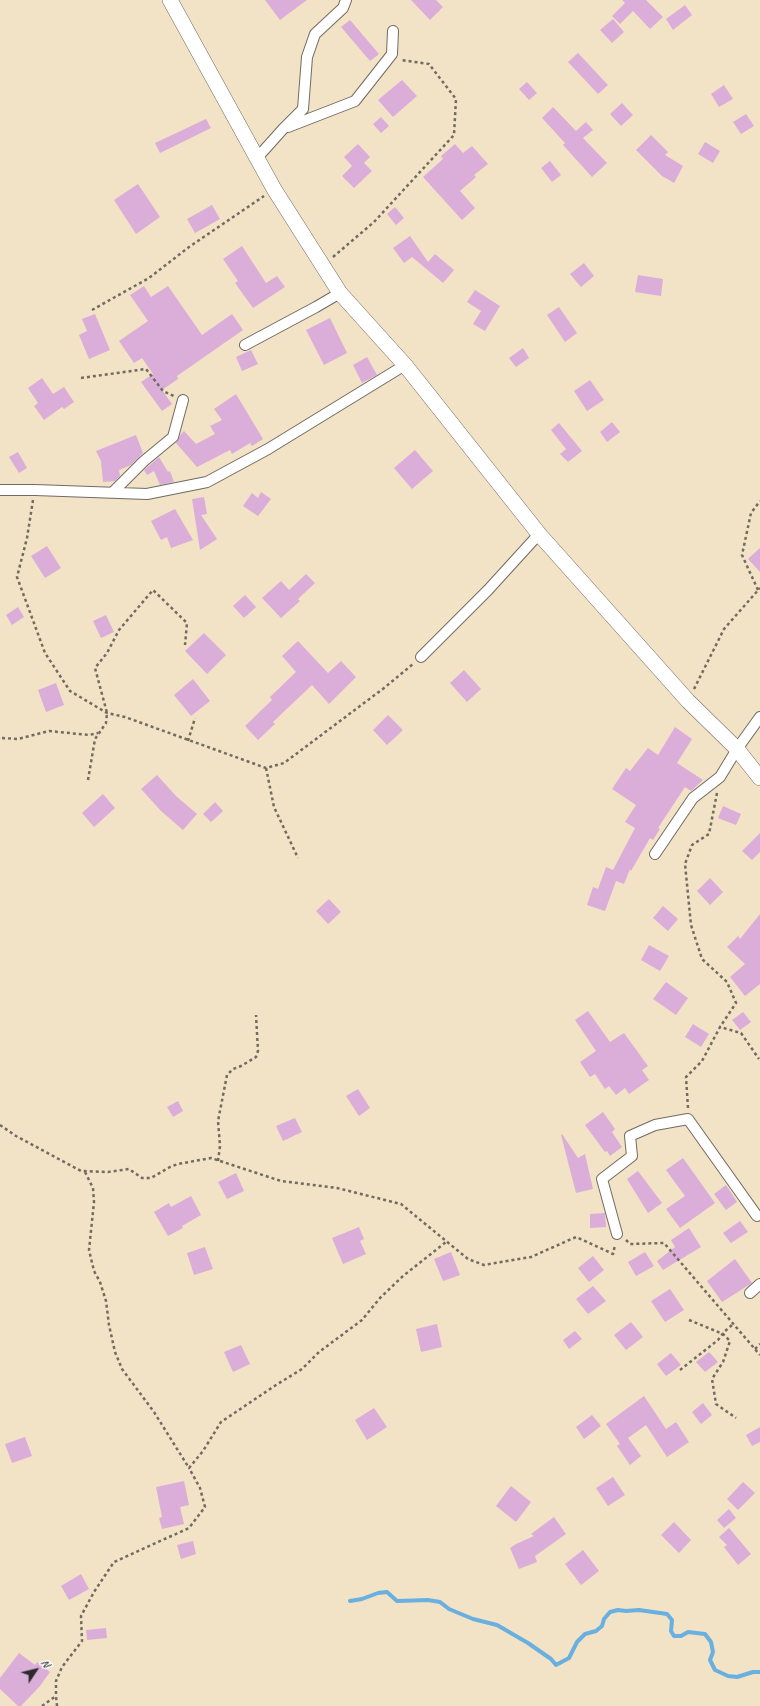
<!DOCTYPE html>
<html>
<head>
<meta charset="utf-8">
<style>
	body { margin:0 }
	#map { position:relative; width:760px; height:1706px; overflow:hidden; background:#f2e2c6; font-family:Caveat,sans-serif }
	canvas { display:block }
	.north { position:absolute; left:16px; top:1650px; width:40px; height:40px; -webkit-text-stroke:3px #fff; paint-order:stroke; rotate:55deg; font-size:11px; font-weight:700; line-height:16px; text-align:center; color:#2b2b2b }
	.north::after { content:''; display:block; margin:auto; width:14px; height:18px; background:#2b2b2b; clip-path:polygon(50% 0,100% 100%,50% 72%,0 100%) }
</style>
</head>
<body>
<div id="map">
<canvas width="760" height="1706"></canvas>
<div class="north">N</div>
</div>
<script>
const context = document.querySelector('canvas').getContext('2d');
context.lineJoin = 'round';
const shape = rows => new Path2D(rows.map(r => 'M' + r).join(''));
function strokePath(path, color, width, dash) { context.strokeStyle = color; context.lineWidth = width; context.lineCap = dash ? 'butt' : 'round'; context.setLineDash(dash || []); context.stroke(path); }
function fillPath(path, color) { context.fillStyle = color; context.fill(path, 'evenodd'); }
const stream = shape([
	[350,1601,362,1599,378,1593,387,1592,397,1601,428,1600,440,1602,449,1609,473,1619,497,1625,528,1643,551,1659,556,1665,569,1658,577,1642,585,1634,596,1631,602,1626,604,1619,610,1612,618,1610,626,1611,639,1610,667,1614,672,1620,671,1631,674,1636,681,1636,688,1632,705,1634,711,1642,713,1652,710,1660,715,1670,728,1676,737,1677,753,1672,760,1672]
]);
const building = shape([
	[265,0,307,0,280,20],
	[411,0,436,0,443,7,430,20],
	[622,0,646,0,663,17,650,29,633,11,620,24,612,16,625,3],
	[685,5,692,15,673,30,666,19],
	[613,19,624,32,612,43,600,30],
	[350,20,379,54,370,61,341,27],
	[578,53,608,85,598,94,568,62],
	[402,80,417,96,393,117,378,100],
	[527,82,537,93,529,100,519,89],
	[724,85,733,99,719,107,711,94],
	[622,103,633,115,621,126,610,114],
	[553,107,576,131,586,122,593,130,583,138,607,163,592,177,563,145,565,143,542,118],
	[746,114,754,126,741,134,733,122],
	[381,117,389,126,381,133,373,124],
	[206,119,211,128,160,153,155,143],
	[651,135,668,152,665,155,683,166,674,183,662,176,636,150],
	[705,142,720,151,713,163,698,154],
	[358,144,370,157,364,163,372,171,354,188,342,176,352,166,344,157],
	[455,144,463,153,472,146,488,164,474,175,476,177,460,191,475,208,462,220,423,177,443,159,441,156],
	[550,161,561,175,552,182,541,168],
	[138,184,160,217,136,234,114,200],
	[212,205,220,219,195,233,187,219],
	[395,207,404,218,396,225,387,214],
	[410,236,428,262,435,254,454,270,443,283,412,257,404,263,393,248],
	[242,246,266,283,277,276,285,287,253,308,235,283,238,281,223,259],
	[584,263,594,276,581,287,570,274],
	[638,275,663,279,661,296,635,292],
	[144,286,151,297,168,286,202,335,232,314,243,330,177,376,178,379,162,390,172,404,162,411,141,382,153,374,142,358,134,363,119,341,148,321,130,295],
	[475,290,500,306,485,331,473,324,481,311,467,302],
	[559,307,577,333,565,342,547,315],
	[95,314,110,350,89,359,79,335,87,331,82,319],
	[330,318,347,353,324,365,306,330],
	[523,348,529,358,516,367,509,358],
	[251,350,258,364,242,371,236,357],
	[367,357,377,375,362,383,353,365],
	[42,378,53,394,64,387,74,402,64,409,62,407,44,420,34,406,38,403,28,388],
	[590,380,604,400,587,411,574,391],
	[236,394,263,439,252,446,250,443,232,454,230,450,197,467,176,443,181,434,184,431,196,444,215,434,210,426,222,420,214,409],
	[612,422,620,432,607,442,600,432],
	[559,423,582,451,568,462,560,454,566,449,551,430],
	[136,435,143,453,131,465,119,470,120,476,115,481,103,482,101,461,96,451],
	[415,450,433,471,412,489,394,468],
	[18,452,27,468,19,473,9,457],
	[159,457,168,472,170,471,174,482,160,485,154,471,147,475,144,470],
	[261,492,271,499,258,516,243,506,252,493,258,498],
	[204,497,207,514,201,515,217,539,200,550,192,499],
	[175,509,193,540,171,548,167,537,161,540,151,521],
	[47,546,61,568,45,578,31,556],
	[760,548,760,572,748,559],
	[306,574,315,583,298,599,300,601,281,618,262,598,281,581,289,590],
	[245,595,256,607,244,618,233,606],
	[18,607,24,617,12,625,6,615],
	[106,615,114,632,101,638,93,621],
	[204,633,226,655,207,674,185,651],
	[298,641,328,673,341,661,356,677,329,704,312,685,273,722,275,724,258,740,245,726,272,700,270,697,296,672,282,656],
	[464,670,481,689,467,702,450,683],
	[193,679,210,701,191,716,174,695],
	[56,683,64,705,46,712,38,690],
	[388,715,403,730,387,745,373,730],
	[675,727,692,739,677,763,703,780,691,791,685,787,658,828,660,829,653,840,650,838,631,871,630,869,624,884,616,881,605,911,587,905,593,887,598,889,606,867,613,870,635,828,625,822,636,805,612,789,626,768,630,771,648,748,658,755],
	[157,775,176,796,197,814,183,830,161,811,141,789],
	[103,794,115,808,94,827,82,813],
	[215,802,223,811,211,822,203,814],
	[723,806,741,814,736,825,718,818],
	[760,833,760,852,752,860,742,851],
	[710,878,723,892,710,905,697,891],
	[329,899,341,912,328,924,316,911],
	[663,906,678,919,668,931,653,918],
	[760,914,760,984,745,996,730,977,745,964,727,947,738,936,740,939],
	[649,945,669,956,660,971,641,960],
	[666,982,688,998,676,1015,653,999],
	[588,1011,610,1042,624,1033,648,1066,642,1070,649,1080,629,1094,625,1088,616,1095,609,1086,605,1089,595,1074,590,1077,580,1062,596,1051,575,1020],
	[743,1012,751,1022,740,1030,732,1020],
	[693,1024,709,1034,701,1047,685,1037],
	[358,1089,370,1108,359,1116,346,1096],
	[178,1101,183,1111,173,1117,167,1107],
	[603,1112,615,1129,612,1132,622,1147,610,1156,607,1151,605,1152,585,1125],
	[295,1118,302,1132,283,1141,276,1126],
	[562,1134,578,1158,585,1154,593,1189,576,1193,561,1135],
	[683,1158,715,1203,680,1228,666,1209,685,1196,666,1170],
	[638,1171,662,1203,648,1213,627,1179],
	[236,1173,244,1191,227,1199,218,1182],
	[726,1185,737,1202,726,1210,714,1194],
	[191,1196,201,1215,182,1226,183,1228,168,1236,154,1212,169,1203,171,1207],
	[605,1213,606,1227,590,1228,590,1214],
	[740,1221,748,1232,731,1243,723,1233],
	[359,1227,364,1239,360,1241,366,1254,343,1264,332,1238],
	[689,1228,701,1247,663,1270,657,1261,675,1247,671,1240],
	[205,1247,213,1269,194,1275,187,1253],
	[451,1252,460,1275,443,1281,434,1259],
	[645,1252,654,1266,636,1276,628,1262],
	[593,1256,604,1270,589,1282,578,1268],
	[735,1259,752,1283,722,1302,707,1281],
	[593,1286,606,1301,588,1314,576,1299],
	[670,1289,684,1310,665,1322,651,1301],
	[631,1322,643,1337,626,1350,614,1335],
	[437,1324,442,1347,421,1352,416,1329],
	[575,1331,582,1339,569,1349,563,1340],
	[241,1345,250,1364,233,1372,224,1352],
	[709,1352,718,1362,705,1372,696,1362],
	[671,1353,681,1365,666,1376,657,1364],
	[644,1396,666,1429,676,1422,689,1442,667,1457,646,1425,628,1438,641,1456,630,1465,617,1446,620,1444,606,1424],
	[703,1403,712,1415,701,1424,692,1412],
	[374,1408,387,1427,367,1440,355,1420],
	[592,1415,601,1426,584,1439,576,1427],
	[760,1427,760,1442,752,1446,746,1435],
	[25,1437,32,1456,12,1463,5,1444],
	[613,1477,625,1495,608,1506,596,1488],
	[184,1481,189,1505,180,1507,184,1524,162,1529,159,1518,162,1517,156,1487],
	[743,1482,755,1493,738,1510,727,1499],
	[511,1486,531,1502,516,1522,496,1506],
	[729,1509,736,1518,724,1528,717,1520],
	[554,1517,566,1534,535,1556,537,1562,519,1569,510,1548,516,1544,534,1536,531,1534],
	[674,1522,691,1540,679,1553,661,1535],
	[729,1528,751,1554,738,1565,724,1547,727,1545,719,1537],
	[193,1541,196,1554,181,1559,177,1545],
	[583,1550,599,1571,581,1585,565,1564],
	[81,1574,89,1589,69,1600,61,1586],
	[106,1628,107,1638,87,1640,86,1630],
	[19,1653,35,1665,37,1662,50,1672,40,1686,21,1706,18,1706,0,1689,0,1678]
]);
const path = shape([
	[333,257,374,222,454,135,456,99,429,64,401,60],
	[92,310,149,278,189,247,264,196],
	[81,378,146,369,163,391,174,396],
	[33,500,27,538,17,577,45,653,70,691,107,713,125,717,266,768,284,763,384,688,413,664],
	[758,590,742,555,751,513,760,501],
	[694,689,724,629,760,588],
	[2,738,18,739,49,731,89,735,98,733],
	[188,741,195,718],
	[266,768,274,807,298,858],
	[88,780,95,739,106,723,107,713,95,668,107,653,119,630,153,590,187,623,185,645],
	[717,793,709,834,692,845,685,864,691,925,702,959,727,982,736,1003,720,1027],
	[688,1108,686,1077,702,1061,720,1027,741,1033,759,1059],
	[0,1125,16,1136,81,1171,108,1172,129,1169,142,1178,151,1178,170,1167,178,1164,211,1158,281,1181,337,1188,401,1204,468,1259,484,1265,531,1257,576,1237,613,1254,615,1245],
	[218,1161,220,1146,218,1121,227,1075,233,1069,241,1066,256,1057,258,1051,256,1015],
	[85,1172,93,1188,94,1202,89,1250,94,1271,100,1282,106,1301,109,1325,115,1352,122,1369,154,1412,189,1468,203,1451,221,1422,276,1385,302,1369,319,1352,362,1320,380,1298,403,1276,446,1242],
	[626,1240,630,1244,664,1243,760,1355],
	[689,1320,723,1334,730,1341,723,1362,712,1379,716,1404,736,1418],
	[755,1349,760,1344],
	[680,1370,718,1340,724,1332,733,1324],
	[42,1706,56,1696],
	[57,1706,56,1696,56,1681,62,1667,82,1641,81,1616,94,1592,114,1562,189,1528,205,1507,200,1488,189,1468]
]);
const street = shape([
	[288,127,355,101,392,54,393,31],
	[257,158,283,129,303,109,307,57,315,34,343,8,346,0],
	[245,345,316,307,340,293],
	[0,490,35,490,147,494,207,482,268,449,405,365],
	[113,492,144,461,173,437,183,400],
	[421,657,488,590,539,534],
	[655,854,693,798,720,777,737,749,760,717],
	[617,1234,602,1179,632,1156,630,1136,655,1125,688,1119,757,1216],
	[750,1293,760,1284]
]);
const secondary = shape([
	[170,0,274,189,340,293,405,365,539,534,688,701,737,749,760,778]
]);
strokePath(stream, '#69b0e0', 4);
fillPath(building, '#dbaeda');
strokePath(street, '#716b61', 12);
strokePath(secondary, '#716b61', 16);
strokePath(path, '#716b61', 2.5, [3, 3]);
strokePath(street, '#fff', 10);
strokePath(secondary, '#fff', 15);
</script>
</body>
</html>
